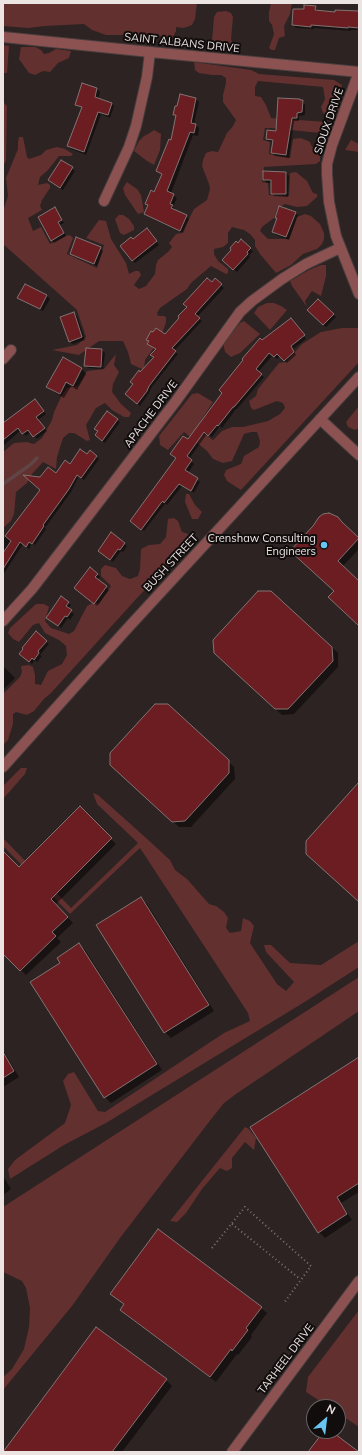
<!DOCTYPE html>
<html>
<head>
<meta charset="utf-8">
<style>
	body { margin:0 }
	#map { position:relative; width:362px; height:1455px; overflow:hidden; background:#2d2322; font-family:Mulish,sans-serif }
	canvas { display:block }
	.frame { position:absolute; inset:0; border:4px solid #ebe4e3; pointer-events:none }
	.north { position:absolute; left:306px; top:1399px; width:40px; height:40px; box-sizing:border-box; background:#120d0d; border:1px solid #696363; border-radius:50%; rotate:28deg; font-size:11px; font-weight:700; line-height:16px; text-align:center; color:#ebe4e3 }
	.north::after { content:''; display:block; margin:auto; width:14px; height:18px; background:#68c4f0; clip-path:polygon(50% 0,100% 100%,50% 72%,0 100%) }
</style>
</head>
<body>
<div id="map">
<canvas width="362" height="1455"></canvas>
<div class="frame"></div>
<div class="north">N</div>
</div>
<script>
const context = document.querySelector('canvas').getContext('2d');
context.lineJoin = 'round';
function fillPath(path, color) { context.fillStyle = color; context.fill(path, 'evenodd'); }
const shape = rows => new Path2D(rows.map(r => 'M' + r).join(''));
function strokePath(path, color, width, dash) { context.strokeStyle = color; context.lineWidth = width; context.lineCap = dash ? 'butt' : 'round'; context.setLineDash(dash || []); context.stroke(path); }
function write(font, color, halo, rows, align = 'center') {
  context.font = font + ' Mulish,sans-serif'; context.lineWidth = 4; context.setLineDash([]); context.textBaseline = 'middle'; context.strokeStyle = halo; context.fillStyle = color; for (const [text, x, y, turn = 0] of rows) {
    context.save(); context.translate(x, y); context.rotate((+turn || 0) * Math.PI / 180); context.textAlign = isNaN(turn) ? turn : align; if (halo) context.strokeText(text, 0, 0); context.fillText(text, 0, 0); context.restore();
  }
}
const green = shape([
	[3,3,197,3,195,19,192,25,184,28,176,27,176,31,173,37,136,35,134,32,123,35,106,35,92,30,84,24,45,26,28,28,3,26],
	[271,3,292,3,290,14,284,26,285,36,279,38,275,50,272,50,269,48,274,34,272,25,269,21,269,12],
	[226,11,231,13,233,17,231,39,233,44,231,48,220,47,212,41,214,17,217,12],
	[3,45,9,46,7,73,3,73],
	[21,47,35,47,41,50,44,54,49,53,56,49,71,51,69,58,58,63,50,72,43,71,35,75,29,73,19,59],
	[194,62,251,70,259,74,334,80,342,85,340,104,338,112,335,116,323,113,321,107,325,99,323,87,258,81,255,87,255,96,261,97,266,105,271,118,327,122,328,125,328,129,320,133,271,128,265,128,263,140,270,142,269,154,290,158,293,139,301,138,310,142,312,147,317,149,320,155,320,161,316,164,264,167,262,182,268,183,269,195,289,196,290,173,296,172,307,181,313,193,317,194,317,197,307,206,297,207,285,204,277,209,274,218,262,227,260,231,268,239,289,239,297,217,305,214,311,216,320,224,324,233,324,239,322,244,317,249,303,254,291,265,276,273,260,254,255,246,255,240,250,234,244,230,232,227,228,233,228,243,223,247,214,249,214,254,218,261,228,269,228,273,226,274,211,266,191,283,187,289,160,308,157,313,158,316,164,316,166,317,166,322,163,331,155,346,145,360,144,370,131,364,128,352,123,341,99,341,79,355,52,350,77,345,86,337,77,310,3,244,3,207,4,208,8,196,6,178,18,149,18,142,19,137,23,137,27,157,29,159,41,155,46,150,57,147,65,149,73,154,71,156,59,156,48,170,40,177,38,185,47,183,50,185,50,188,42,200,40,206,42,210,28,218,33,231,41,227,50,244,68,235,71,236,73,238,67,254,97,268,104,245,86,238,99,220,106,221,111,239,126,263,129,274,135,271,139,271,141,275,134,285,139,289,146,286,155,274,156,265,158,260,169,251,172,247,169,243,176,234,182,233,194,209,207,200,210,189,209,184,202,166,203,160,206,153,212,151,218,152,227,133,233,126,236,120,223,102,223,95,226,83,226,78,221,75,212,75,199,73,195,70],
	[3,102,7,106,6,161,3,166],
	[154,130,161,134,160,150,154,165,147,161,134,151,139,141,144,136,148,134],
	[351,140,359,144,359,152,345,150],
	[127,182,137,189,141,195,144,212,138,214,125,195,123,188],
	[119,215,123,215,129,219,134,226,134,230,124,235,120,233,115,219],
	[321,265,326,265,326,276,321,296,312,291,305,301,307,307,292,286,290,281,309,270],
	[267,303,274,303,281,306,287,310,270,330,254,313,258,307],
	[244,321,260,334,240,353,231,357,225,352,223,343,240,323],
	[342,328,359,328,359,362,241,490,227,481,224,475,226,470,241,464,244,456,259,447,260,441,257,432,251,432,244,434,232,461,223,463,213,459,207,451,184,432,168,450,160,445,159,436,192,394,198,393,213,402,196,428,213,440,222,431,232,427,243,427,268,421,280,414,285,408,283,403,277,401,254,410,251,408,249,401,256,396,258,389,279,363,286,362,302,344,321,332],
	[116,354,114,365,119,372,113,384,112,392,121,404,131,413,129,417,124,417,112,410,105,403,96,408,86,425,90,440,87,441,74,433,69,433,63,438,57,457,56,469,43,462,32,474,27,483,16,492,14,514,11,521,3,528,3,452,14,443,27,442,34,444,42,438,52,420,54,412,61,397,67,388,78,386,87,371,104,369],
	[359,406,359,428,355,430,348,427,346,422],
	[186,494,189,494,195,505,202,512,198,519,192,519,185,502],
	[174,518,178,521,182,532,188,534,188,545,138,597,51,693,44,699,34,711,27,715,16,712,13,714,13,724,8,740,3,745,3,694,20,677,22,672,21,666,29,665,33,667,35,675,35,684,41,685,48,671,62,664,67,655,66,646,59,640,45,633,39,623,33,625,19,642,13,639,8,633,10,628,36,604,44,604,49,607,45,621,51,628,69,634,74,631,87,606,94,602,99,604,111,586,101,576,101,569,105,565,116,568,122,576,130,579,138,576,140,569,141,549,149,545,160,544,166,537,168,519],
	[21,768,27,768,25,774,3,799,3,786],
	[93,793,98,795,145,837,170,860,175,870,187,879,209,904,216,906,224,912,228,918,226,928,230,933,241,931,243,918,250,921,254,926,250,943,277,984,286,991,294,982,266,952,264,945,271,945,290,963,321,965,359,941,359,967,303,1003,106,1123,64,1145,10,1179,8,1169,15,1160,65,1123,71,1105,63,1081,68,1074,74,1072,98,1111,105,1112,224,1033,250,1021,248,1013,140,848,70,914,3,846,3,838,71,908,138,843,97,804],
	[359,977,359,1011,236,1094,224,1103,212,1118,120,1238,72,1306,3,1390,3,1377,12,1369,24,1349,29,1327,30,1308,26,1288,22,1281,3,1272,3,1207],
	[245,1127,249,1129,256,1138,254,1150,245,1142,232,1158,232,1168,227,1171,220,1168,202,1189,186,1213,177,1222,170,1221],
	[359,1310,359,1427,338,1413,338,1407,329,1407,306,1392,308,1377]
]);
const shadow = shape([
	[315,6,318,11,335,13,359,12,359,30,351,30,351,31,314,28,314,29,296,28,293,25,305,10],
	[83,84,97,89,100,92,98,99,111,103,114,106,110,118,101,114,86,155,71,149,68,146,82,108,76,104],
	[196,99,199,102,194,124,199,128,198,136,193,135,171,193,177,198,173,207,175,209,174,211,186,216,189,219,183,233,149,217,145,214,149,206,146,203,155,193,162,175,158,171,171,141,176,117,174,114],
	[301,101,305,104,305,115,299,116,299,121,294,121,289,158,275,156,272,153,274,142,269,141,267,139,277,132],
	[62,161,75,171,63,190,49,180],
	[264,172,286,173,289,176,288,197,274,196,272,193,272,183,267,183,264,180],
	[54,208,64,223,60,225,66,236,54,243,52,240],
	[295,213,298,215,289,240,276,235,273,232,278,219,276,218],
	[150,232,159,245,135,263,132,260,133,240],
	[241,241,253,251,249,256,250,257,237,272,224,260],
	[100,248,103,251,97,266,74,256,71,254],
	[215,280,224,288,197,317,202,321,174,351,178,354,151,388,149,393,140,406,126,394,140,373,154,357,152,355,156,349,151,346,165,335],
	[25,285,47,296,50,299,43,311,22,300,19,298],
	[318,300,336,317,326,327,308,310],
	[74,313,77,316,85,340,73,344,70,342],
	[294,322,306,339,293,349,296,355,287,363,280,356,277,359,273,355,258,372,264,377,237,409,236,409,222,428,220,426,212,437,207,434,189,459,194,464,188,473,200,482,194,493,182,486,167,505,166,503,164,505,144,531,134,524,177,459,174,456,188,441,262,341],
	[102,350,105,353,103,369,88,368,85,365],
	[63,359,82,369,86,374,77,390,71,386,64,398,52,391,48,387],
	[38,403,46,414,38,420,47,431,37,439,31,432,26,436,21,430,3,446,3,424],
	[117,420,120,422,105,443,99,438],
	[87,456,97,457,99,459,84,480,79,476,71,492,45,528,46,529,35,545,32,543,29,549,23,544,3,575,3,540,41,490,41,479,56,474],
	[346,527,359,539,359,549,342,567,357,580,359,578,359,625,335,591,296,556],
	[125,544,127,546,123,552,121,551,113,562,102,553],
	[97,574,100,577,97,580,109,590,97,606,75,588],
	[68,603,71,605,68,609,74,614,70,620,68,618,61,628,47,618],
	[46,641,49,644,40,655,42,656,37,662,35,660,32,664,23,656],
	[332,647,338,653,338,667,294,714,282,715,221,659],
	[3,666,15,678,3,690],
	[228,761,234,767,235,779,191,827,179,827,117,771],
	[80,808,116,844,55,905,73,923,57,938,61,942,26,975,3,952,3,852,19,868],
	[141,898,147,904,214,1011,171,1038,165,1032,98,925],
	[79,945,85,950,162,1070,111,1103,105,1097,31,982,61,963],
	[3,1050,19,1077,3,1087],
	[359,1058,359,1192,341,1203,352,1220,325,1238,319,1232,251,1127],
	[3,1176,11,1189,3,1195],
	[111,1294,261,1308,267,1313,251,1335,252,1337,238,1355,237,1354,216,1382,127,1316,121,1310,125,1305],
	[166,1380,172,1386,122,1452,4,1452]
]);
const stream = shape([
	[3,484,30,465,37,458]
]);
const building = shape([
	[304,5,316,6,315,10,335,12,335,10,359,11,359,28,348,27,348,28,311,25,311,27,292,25,293,9,304,9,304,5],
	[82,83,97,88,95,97,112,103,108,115,98,112,84,152,67,146,82,107,75,105,82,83],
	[180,94,196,98,191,123,196,124,194,133,190,132,167,191,174,194,170,204,173,205,171,208,187,215,180,231,144,214,148,205,145,204,151,190,154,192,162,174,156,171,169,139,171,140,176,115,173,115,175,106,177,106,180,94],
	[278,98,300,99,300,100,303,100,302,112,297,113,297,118,292,118,286,155,271,153,273,140,266,139,267,130,276,131,278,98],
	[61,160,73,167,60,188,48,180,61,160],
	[263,171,286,172,286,194,271,194,271,180,263,180,263,171],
	[279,206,296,212,286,237,272,232,277,218,275,218,279,206],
	[55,207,62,220,58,222,64,233,51,241,38,217,55,207],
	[147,228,157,241,132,261,120,246,131,237,133,239,147,228],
	[76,237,101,247,94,264,70,254,76,237],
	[241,239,251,248,247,252,248,254,233,270,222,260,231,250,230,248,236,241,238,243,241,239],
	[207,278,212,282,215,278,222,284,195,314,200,318,172,348,176,351,149,386,147,391,137,404,125,394,133,384,130,382,139,370,140,372,154,357,150,355,156,349,147,344,149,341,146,340,151,331,153,332,156,328,165,334,179,318,178,316,187,307,183,304,207,278],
	[25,284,47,295,40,309,17,298,25,284],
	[318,299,334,314,323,325,307,310,318,299],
	[74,312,82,337,69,342,60,317,74,312],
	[291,318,305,335,291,346,294,352,284,361,277,354,274,357,269,353,256,369,262,374,234,407,233,407,218,426,217,425,208,436,204,432,187,456,192,460,185,470,198,478,191,491,179,484,164,503,163,501,161,503,141,530,130,521,176,458,170,454,183,436,188,439,222,393,219,390,243,360,242,359,260,338,262,340,291,318],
	[86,348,102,349,101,367,84,366,86,348],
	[63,357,82,368,73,386,66,382,60,394,46,387,63,357],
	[35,399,44,411,36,417,45,428,33,437,28,430,22,434,18,428,3,440,3,423,35,399],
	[107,411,118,419,102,441,95,435,98,431,94,429,107,411],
	[80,449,87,454,90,450,97,456,81,478,77,475,69,489,43,525,44,526,32,544,29,542,26,547,20,542,3,569,3,553,11,541,5,536,40,490,23,475,40,477,48,467,56,473,65,460,70,464,80,449],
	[329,513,338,517,342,522,359,538,338,561,359,581,359,626,328,597,334,591,290,551,313,526,319,517,323,514,329,513],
	[111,532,125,543,120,550,118,549,110,560,98,551,111,532],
	[90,567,98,574,95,577,107,586,94,604,74,588,90,567],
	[258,591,271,591,332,647,333,661,288,709,275,709,214,653,213,640,258,591],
	[61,596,69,602,66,606,72,610,67,617,65,616,58,626,46,618,61,596],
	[36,631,47,641,38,651,39,653,34,660,32,658,29,662,19,654,23,649,22,648,36,631],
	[155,704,168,704,229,760,229,773,185,821,172,822,110,765,110,753,155,704],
	[359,782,359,902,306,854,306,841,359,782],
	[80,806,112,838,51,899,68,917,52,932,56,936,20,971,3,954,3,851,19,867,80,806],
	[141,897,209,1005,164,1033,96,925,141,897],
	[79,943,157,1064,104,1098,30,982,60,963,57,958,79,943],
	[3,1052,14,1071,3,1078,3,1052],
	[359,1057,359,1183,337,1197,347,1214,318,1233,250,1127,359,1057],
	[158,1229,262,1307,246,1328,248,1330,232,1351,231,1349,210,1377,120,1310,124,1304,110,1294,158,1229],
	[96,1327,167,1379,112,1452,3,1452,96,1327],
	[324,1431,331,1431,359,1452,308,1452,324,1431]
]);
const path = shape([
	[232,1224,300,1279],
	[212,1248,245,1207,311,1266,284,1303]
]);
const minor = shape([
	[359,72,332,145,327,164,327,174,329,202,336,236,359,294],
	[104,201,129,147,136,126,147,77,150,52],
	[3,359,11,350],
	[320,419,359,455],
	[3,621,32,589,42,576,176,401,240,312,252,301,282,279,306,264,340,248],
	[3,767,126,630,359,377],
	[232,1452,359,1281]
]);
const tertiary = shape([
	[3,37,150,52,359,72]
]);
const markers = [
	[324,545,4,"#68c4f0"]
];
const streetNames = [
	["SAINT ALBANS DRIVE",182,43,6],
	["SIOUX DRIVE",329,121,-71],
	["APACHE DRIVE",151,414,-53],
	["BUSH STREET",171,563,-47],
	["TARHEEL DRIVE",286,1359,-53]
];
const poiNames = [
	["Crenshaw Consulting",316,539],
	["Engineers",316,552]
];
fillPath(green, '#61302f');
fillPath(shadow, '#0007');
strokePath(stream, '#614546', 3.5);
fillPath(building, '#6c1d22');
strokePath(building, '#817473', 1);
strokePath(minor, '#483e3d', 12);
strokePath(tertiary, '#483e3d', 12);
strokePath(path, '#7d7574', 2, [1, 3]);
strokePath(minor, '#8c5251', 10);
strokePath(tertiary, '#8c5251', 10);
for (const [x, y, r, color] of markers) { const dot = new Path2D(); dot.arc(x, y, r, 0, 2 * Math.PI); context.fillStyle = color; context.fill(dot); strokePath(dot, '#120d0d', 1.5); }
write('11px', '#ebe4e3', '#120d0d', streetNames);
write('11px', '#ebe4e3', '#120d0d', poiNames, 'right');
</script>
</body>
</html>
